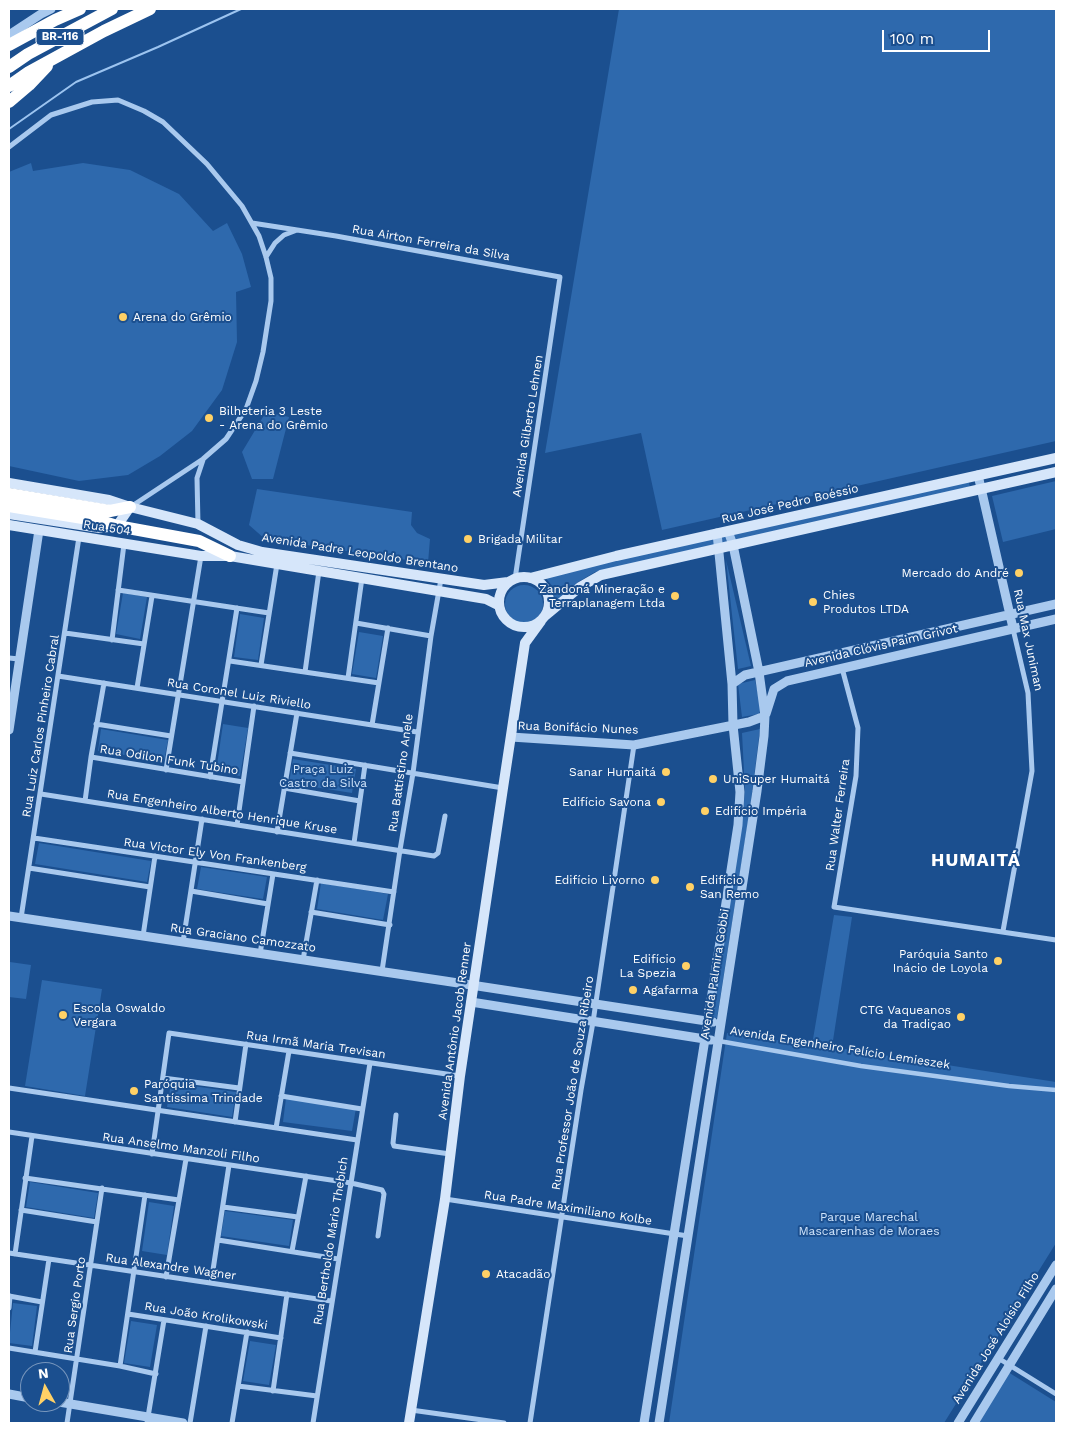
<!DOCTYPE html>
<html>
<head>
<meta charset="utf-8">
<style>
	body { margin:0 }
	#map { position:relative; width:1065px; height:1432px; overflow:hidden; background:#1b4f8f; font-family:"Work Sans",sans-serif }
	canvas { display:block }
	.frame { position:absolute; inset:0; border:10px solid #fff; pointer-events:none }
	.north { position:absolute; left:20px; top:1362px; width:50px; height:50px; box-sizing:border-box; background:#1b4f8f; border:1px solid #7695bc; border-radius:50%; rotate:353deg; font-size:14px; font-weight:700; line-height:20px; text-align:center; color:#fff }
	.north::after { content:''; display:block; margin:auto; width:18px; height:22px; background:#ffd166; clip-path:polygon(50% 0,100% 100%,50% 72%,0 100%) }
	.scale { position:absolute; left:882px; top:30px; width:108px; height:22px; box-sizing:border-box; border:2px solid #fff; border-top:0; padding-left:6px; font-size:15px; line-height:18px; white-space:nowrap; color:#fff; -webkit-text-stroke:4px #1b4f8f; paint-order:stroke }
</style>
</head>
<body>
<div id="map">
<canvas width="1065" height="1432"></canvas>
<div class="frame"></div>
<div class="north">N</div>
<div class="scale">100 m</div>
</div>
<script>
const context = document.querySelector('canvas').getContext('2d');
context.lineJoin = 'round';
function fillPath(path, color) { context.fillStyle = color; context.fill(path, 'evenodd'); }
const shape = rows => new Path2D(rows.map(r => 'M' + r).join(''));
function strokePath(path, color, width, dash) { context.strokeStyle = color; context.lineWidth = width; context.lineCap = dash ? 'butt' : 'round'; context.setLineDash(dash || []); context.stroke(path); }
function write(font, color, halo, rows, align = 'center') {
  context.font = font + ' "Work Sans",sans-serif'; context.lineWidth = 4; context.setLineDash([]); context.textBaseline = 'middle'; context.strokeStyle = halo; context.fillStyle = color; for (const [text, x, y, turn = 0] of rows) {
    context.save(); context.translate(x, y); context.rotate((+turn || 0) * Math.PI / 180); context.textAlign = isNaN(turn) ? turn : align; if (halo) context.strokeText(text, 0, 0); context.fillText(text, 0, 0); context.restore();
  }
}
const green = shape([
	[619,9,1056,9,1056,441,662,530,641,433,545,453],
	[31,163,33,171,83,163,130,170,179,194,213,231,227,223,242,254,251,287,236,292,237,342,222,390,192,431,160,456,128,475,79,481,9,466,9,172],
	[266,412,289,417,273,479,252,479,242,452],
	[968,479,970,487,595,572,578,582,555,602,553,587,544,576],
	[1056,481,1056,529,1003,542,992,496],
	[257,489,412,512,411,525,417,533,430,539,428,563,265,539,249,525],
	[726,560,751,666,738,669],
	'505 604a19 19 0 1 1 38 0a19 19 0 1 1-38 0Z',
	[123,593,147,597,140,639,116,634],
	[240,614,264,618,258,660,234,657],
	[359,632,383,636,376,678,352,674],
	[755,680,761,708,759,714,742,717,738,684],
	[223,724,248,728,240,776,216,772],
	[101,729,168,740,164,761,98,751],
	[760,729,750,809,717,1018,712,1017,742,823,745,791,742,733],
	[293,759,356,769,352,793,289,783],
	[39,843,151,861,147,882,35,864],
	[201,867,267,877,263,899,197,889],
	[321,883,388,894,383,920,317,909],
	[834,915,852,917,832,1047,1056,1082,1056,1243,944,1423,669,1423,727,1033,812,1045],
	[10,962,31,965,26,999,9,997,9,972],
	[42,980,102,989,85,1096,25,1086],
	[171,1083,236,1092,232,1117,167,1107],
	[286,1098,356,1108,352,1131,283,1122],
	[30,1182,98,1193,94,1218,26,1207],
	[149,1202,174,1206,167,1255,142,1251],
	[225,1211,293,1220,289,1246,221,1236],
	[13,1303,37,1306,32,1346,9,1343],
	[131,1321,157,1325,150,1367,124,1363],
	[250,1341,276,1345,269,1385,243,1381],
	[1008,1372,1056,1402,1056,1423,977,1423]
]);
const stream = shape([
	[9,129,76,82,158,47,241,9]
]);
const pedestrian = shape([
	[719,1041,861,1066,1009,1086,1056,1090]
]);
const minor = shape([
	[9,147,51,115,92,102,118,100,144,111,163,122,207,164,242,206,259,236,266,257,271,278,271,301,263,352,256,381,246,409,226,439,203,459,132,506],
	[252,223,336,236,560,277,515,579],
	[266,257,275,243,284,235,297,230],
	[198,524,197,478,203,460],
	[118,590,269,613],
	[356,623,431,636],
	[65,633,144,644],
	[112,640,124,544],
	[9,658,19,659],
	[230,661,379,683],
	[261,665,277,564],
	[842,668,858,728,856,776,834,907,1056,940],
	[305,672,319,571],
	[58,676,417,732],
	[348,678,362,578],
	[137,688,152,596],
	[96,724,171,736],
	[372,725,388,628],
	[290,753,503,788],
	[91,757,243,782],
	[166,770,201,556],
	[210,777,237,608],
	[284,788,360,801],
	[41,794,434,856,438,853,445,816],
	[85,801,91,757,104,683],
	[237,825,254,706],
	[277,832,297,713],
	[34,838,394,892],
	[354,843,365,765],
	[29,868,150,887],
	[191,891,268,904],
	[311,912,390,925],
	[21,918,79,537],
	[1003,931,1032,771,1028,693,1013,629],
	[143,936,155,856],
	[183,942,202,819],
	[260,954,273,874],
	[303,960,317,880],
	[382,971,400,850,413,773,431,636,441,579],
	[163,1078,239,1088],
	[9,1088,357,1140],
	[281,1096,362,1109],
	[396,1115,393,1143,394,1146,450,1154],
	[235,1122,246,1044],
	[276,1128,289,1051],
	[9,1132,351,1183,382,1190,384,1194,378,1236],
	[152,1154,169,1033,460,1076],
	[25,1178,179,1200],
	[445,1199,688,1236],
	[223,1207,298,1217],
	[21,1210,97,1222],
	[218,1240,338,1259],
	[292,1251,306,1176],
	[9,1253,331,1301],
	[15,1254,32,1136],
	[166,1277,186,1159],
	[211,1283,229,1165],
	[9,1296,42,1302],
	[9,1308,10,1296],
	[128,1314,281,1338],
	[9,1348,120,1366,156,1374],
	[35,1352,49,1259],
	[998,1358,1056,1394],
	[120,1366,145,1195],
	[238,1386,317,1396],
	[273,1391,287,1294],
	[411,1410,504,1423],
	[67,1423,102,1188],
	[147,1423,164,1320],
	[190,1423,206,1326],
	[232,1423,247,1332],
	[313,1423,370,1063],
	[530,1423,581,1090,593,1022,634,745]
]);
const tertiary = shape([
	[9,35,41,14,51,9],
	[978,475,1013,628],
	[732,684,745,675,1056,604],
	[766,714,774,689,787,681,1056,619],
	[9,730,39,530],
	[511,737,634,745,749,722,765,716],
	[9,916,445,981,713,1022],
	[471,1002,711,1040],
	[9,1394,30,1398],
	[59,1402,183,1423],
	[644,1423,705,1039,738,825,740,792,733,725,732,684,717,533],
	[659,1423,757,791,764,736,765,716,759,672,733,545,728,531],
	[958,1423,1056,1265],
	[974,1423,1056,1289]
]);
const secondary = shape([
	[9,483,109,500,130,507,198,524,238,545,262,552,484,585,508,582],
	[9,514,100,528,117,526,130,507],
	[9,525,201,556,230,556,486,599,498,605],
	'499 602a25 25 0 1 1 50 0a25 25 0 1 1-50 0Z',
	[530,578,616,556,1056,458],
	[545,616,580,587,601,575,1056,472],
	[409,1423,445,1199,460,1076,503,788,525,643,541,621]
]);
const motorway = shape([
	[9,45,55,20,80,9],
	[9,67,28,54,112,9],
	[9,86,29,72,104,31,150,9],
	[9,102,29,85,47,66],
	[9,494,110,511,130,507],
	[9,506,101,521,117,526,199,541,230,556]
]);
const markers = [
	[123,317,5,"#ffd166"],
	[209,418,5,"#ffd166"],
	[468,539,5,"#ffd166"],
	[1019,573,5,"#ffd166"],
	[675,596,5,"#ffd166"],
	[813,602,5,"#ffd166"],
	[666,772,5,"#ffd166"],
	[713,779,5,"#ffd166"],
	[661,802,5,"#ffd166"],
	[705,811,5,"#ffd166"],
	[655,880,5,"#ffd166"],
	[690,887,5,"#ffd166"],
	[998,961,5,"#ffd166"],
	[686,966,5,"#ffd166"],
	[633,990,5,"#ffd166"],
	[63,1015,5,"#ffd166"],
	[961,1017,5,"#ffd166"],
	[134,1091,5,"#ffd166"],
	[486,1274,5,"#ffd166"]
];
const shields = [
	[60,37,48]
];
const shieldNames = [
	["BR-116",60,37]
];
const streetNames = [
	["Rua Airton Ferreira da Silva",431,243,10],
	["Avenida Gilberto Lehnen",528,426,-81],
	["Rua José Pedro Boéssio",790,504,-13],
	["Rua 504",107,528,9],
	["Avenida Padre Leopoldo Brentano",360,553,9],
	["Rua Max Juniman",1028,640,78],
	["Avenida Clóvis Paim Grivot",881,646,-13],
	["Rua Coronel Luiz Riviello",239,694,9],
	["Rua Luiz Carlos Pinheiro Cabral",41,726,-81],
	["Rua Bonifácio Nunes",578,728,2],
	["Rua Odilon Funk Tubino",169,760,9],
	["Rua Battistino Anele",401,773,-82],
	["Rua Engenheiro Alberto Henrique Kruse",222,812,9],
	["Rua Walter Ferreira",838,815,-82],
	["Rua Victor Ely Von Frankenberg",215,855,8],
	["Rua Graciano Camozzato",243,938,8],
	["Avenida Palmira Gobbi",715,974,-81],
	["Avenida Antônio Jacob Renner",455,1031,-82],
	["Rua Irmã Maria Trevisan",316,1045,8],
	["Avenida Engenheiro Felício Lemieszek",840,1048,9],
	["Rua Professor João de Souza Ribeiro",573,1083,-81],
	["Rua Anselmo Manzoli Filho",181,1148,8],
	["Rua Padre Maximiliano Kolbe",568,1208,9],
	["Rua Bertholdo Mário Thebich",331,1241,-81],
	["Rua Alexandre Wagner",171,1267,8],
	["Rua Sergio Porto",75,1305,-82],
	["Rua João Krolikowski",206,1316,9],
	["Avenida José Aloísio Filho",996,1338,-58]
];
const poiNames = [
	["Arena do Grêmio",133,317],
	["Bilheteria 3 Leste",219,411],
	["- Arena do Grêmio",219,425],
	["Brigada Militar",478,539],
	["Mercado do André",1009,573,"right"],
	["Zandoná Mineração e",665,589,"right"],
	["Terraplanagem Ltda",665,603,"right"],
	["Chies",823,595],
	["Produtos LTDA",823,609],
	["Sanar Humaitá",656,772,"right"],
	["UniSuper Humaitá",723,779],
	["Edifício Savona",651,802,"right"],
	["Edifício Impéria",715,811],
	["Edifício Livorno",645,880,"right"],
	["Edifício",700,880],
	["San Remo",700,894],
	["Paróquia Santo",988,954,"right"],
	["Inácio de Loyola",988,968,"right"],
	["Edifício",676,959,"right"],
	["La Spezia",676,973,"right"],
	["Agafarma",643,990],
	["Escola Oswaldo",73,1008],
	["Vergara",73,1022],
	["CTG Vaqueanos",951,1010,"right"],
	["da Tradiçao",951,1024,"right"],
	["Paróquia",144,1084],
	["Santíssima Trindade",144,1098],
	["Atacadão",496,1274]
];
const parkNames = [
	["Praça Luiz",323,769],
	["Castro da Silva",323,783],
	["Parque Marechal",869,1217],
	["Mascarenhas de Moraes",869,1231]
];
const districtNames = [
	["HUMAITÁ",976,861]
];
fillPath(green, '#2e69ad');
strokePath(stream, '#9cc4f0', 2);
strokePath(pedestrian, '#a9c9ee', 4.5);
strokePath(minor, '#a9c9ee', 5);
strokePath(tertiary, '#a9c9ee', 9);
strokePath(secondary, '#d6e6fa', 10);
strokePath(motorway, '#fff', 12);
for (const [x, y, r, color] of markers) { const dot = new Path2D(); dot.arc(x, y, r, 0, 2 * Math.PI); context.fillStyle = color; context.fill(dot); strokePath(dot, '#1b4f8f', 2); }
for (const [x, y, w] of shields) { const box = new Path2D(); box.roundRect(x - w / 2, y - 8.5, w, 17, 4); context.fillStyle = '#1b4f8f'; context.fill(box); strokePath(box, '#fff', 1); }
write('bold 11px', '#fff', null, shieldNames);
write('12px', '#fff', '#1b4f8f', streetNames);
write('12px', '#fff', '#1b4f8f', poiNames, 'left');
write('12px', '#cfe3fa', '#1b4f8f', parkNames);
context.letterSpacing = '1px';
write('bold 18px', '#fff', '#1b4f8f', districtNames);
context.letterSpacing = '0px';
</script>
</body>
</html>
